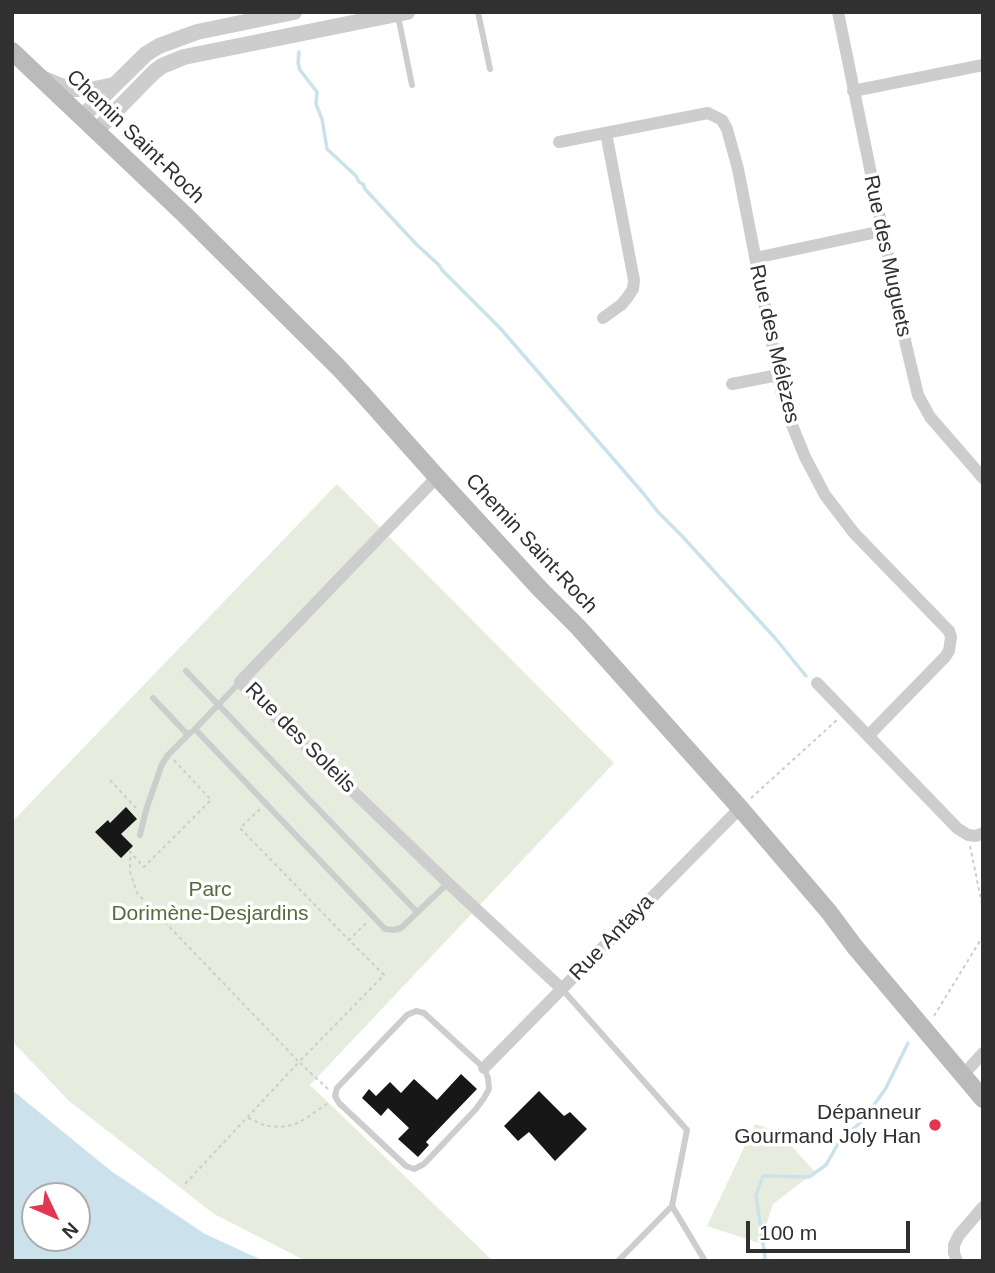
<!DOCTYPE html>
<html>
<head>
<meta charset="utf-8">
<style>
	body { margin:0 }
	#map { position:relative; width:995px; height:1273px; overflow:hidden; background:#fff; font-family:Helvetica,sans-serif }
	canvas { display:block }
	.frame { position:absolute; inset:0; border:14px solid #303030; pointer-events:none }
	.north { position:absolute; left:21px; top:1182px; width:70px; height:70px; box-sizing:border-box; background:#fff; border:2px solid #acacac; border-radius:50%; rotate:134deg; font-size:19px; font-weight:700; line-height:28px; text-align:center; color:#303030 }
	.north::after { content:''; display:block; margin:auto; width:24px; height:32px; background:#e33651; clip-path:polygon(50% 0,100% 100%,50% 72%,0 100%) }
	.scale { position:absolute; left:746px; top:1221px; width:164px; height:32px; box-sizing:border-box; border:4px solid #303030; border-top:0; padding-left:9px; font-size:21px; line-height:24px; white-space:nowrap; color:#303030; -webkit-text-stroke:5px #fff; paint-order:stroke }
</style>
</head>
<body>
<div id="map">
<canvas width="995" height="1273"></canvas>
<div class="frame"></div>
<div class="north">N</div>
<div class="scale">100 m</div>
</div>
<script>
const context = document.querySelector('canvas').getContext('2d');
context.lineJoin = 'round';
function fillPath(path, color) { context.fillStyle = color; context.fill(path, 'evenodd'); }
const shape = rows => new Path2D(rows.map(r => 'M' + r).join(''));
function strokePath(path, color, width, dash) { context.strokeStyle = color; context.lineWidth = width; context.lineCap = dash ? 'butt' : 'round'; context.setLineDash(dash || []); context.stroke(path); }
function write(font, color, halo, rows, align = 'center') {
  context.font = font + ' Helvetica,sans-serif'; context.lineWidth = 7; context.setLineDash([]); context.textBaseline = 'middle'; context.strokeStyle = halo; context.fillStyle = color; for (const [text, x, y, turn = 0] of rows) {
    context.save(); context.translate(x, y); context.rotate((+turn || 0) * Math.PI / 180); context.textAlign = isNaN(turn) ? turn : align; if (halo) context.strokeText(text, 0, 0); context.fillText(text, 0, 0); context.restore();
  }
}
const green = shape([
	[337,484,614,763,310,1085,491,1259,490,1261,306,1261,214,1214,68,1100,12,1041,12,822],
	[755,1124,779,1132,815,1172,773,1204,767,1222,767,1243,762,1244,707,1226]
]);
const water = shape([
	[12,1090,111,1171,205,1234,264,1261,12,1261],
	[35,1196,77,1196,77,1238,35,1238]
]);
const stream = shape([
	[299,52,298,63,300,70,317,92,316,104,322,119,327,149,356,176,359,182,363,184,365,189,416,244,439,265,442,270,500,328,643,493,658,512,682,536,775,638,806,676],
	[764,1261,765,1257,756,1195,763,1176,809,1177,826,1165,839,1142,864,1119,886,1088,908,1043]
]);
const building = shape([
	[126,807,137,819,121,834,133,846,121,858,95,832,108,820,110,823],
	[461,1074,477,1089,426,1142,429,1145,418,1157,398,1139,409,1128,388,1108,381,1116,362,1098,369,1089,376,1096,390,1082,401,1093,414,1079,437,1100],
	[539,1091,564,1116,570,1112,587,1129,555,1161,529,1132,518,1141,504,1126]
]);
const path = shape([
	[174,760,211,800,144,867,130,852,130,872,137,893,299,1062,183,1186],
	[110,780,136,808],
	[751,798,838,719],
	[260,809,240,828,349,940],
	[970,846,983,909],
	[934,1016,983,936],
	[328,1089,299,1062,384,975,349,940,368,921],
	[248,1118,266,1126,280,1127,293,1125,305,1119,328,1103]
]);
const service = shape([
	[478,12,490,69],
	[398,16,412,85],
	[186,671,417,912],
	[239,683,195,729,385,929,394,930,401,928,448,883],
	[153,698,188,735,191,732],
	[140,835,146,810,162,764,168,755,188,735],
	[562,989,687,1130,672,1206,618,1261],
	[416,1011,424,1013,484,1068,488,1078,489,1089,484,1098,476,1109,424,1164,414,1169,406,1166,339,1103,335,1096,337,1088,407,1015,416,1011],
	[672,1206,705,1261]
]);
const minor = shape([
	[838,12,906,345,918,395,930,417,983,478],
	[853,91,983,65],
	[559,142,708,113,722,120,727,129,738,169,782,394,792,425,805,457,825,495,854,533,949,631,951,637,949,651,945,657,868,736],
	[755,258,882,231],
	[603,318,621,305,627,298,633,289,634,280,606,133],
	[732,384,778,375],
	[437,477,240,682,448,883,562,989],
	[817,683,957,828,968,835,976,836,983,833],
	[484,1068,740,808],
	[963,1075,983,1053],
	[957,1261,954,1253,954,1245,959,1235,983,1207]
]);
const tertiary = shape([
	[42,78,61,86,73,89,94,89,114,85],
	[82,117,146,54,159,46,197,32,294,12],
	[96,131,154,72,162,66,184,57,407,12]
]);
const secondary = shape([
	[12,51,185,215,338,367,362,393,437,477,540,589,579,628,740,808,829,912,855,947,983,1099]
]);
const markers = [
	[935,1125,7,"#e33651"]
];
const streetNames = [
	["Chemin Saint-Roch",135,137,44],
	["Rue des Muguets",887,256,78],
	["Rue des Mélèzes",774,344,77],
	["Chemin Saint-Roch",531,544,47],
	["Rue des Soleils",300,738,45],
	["Rue Antaya",612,938,-46]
];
const parkNames = [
	["Parc",210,890],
	["Dorimène-Desjardins",210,914]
];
const poiNames = [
	["Dépanneur",921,1113],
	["Gourmand Joly Han",921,1137]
];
fillPath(green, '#e7edde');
fillPath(water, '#cbe2ec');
strokePath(stream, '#cbe2ec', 3.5);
fillPath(building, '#171717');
strokePath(path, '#cdcdcd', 2, [3.5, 3.5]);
strokePath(service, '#cdcdcd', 6);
strokePath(minor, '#cdcdcd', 12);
strokePath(tertiary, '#cdcdcd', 16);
strokePath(secondary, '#bababa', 18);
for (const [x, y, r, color] of markers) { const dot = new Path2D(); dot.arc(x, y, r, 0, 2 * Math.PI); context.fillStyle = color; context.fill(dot); strokePath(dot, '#fff', 2.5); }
write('21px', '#303030', '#fff', streetNames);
write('21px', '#576b3d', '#fff', parkNames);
write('21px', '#303030', '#fff', poiNames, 'right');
</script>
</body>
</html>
